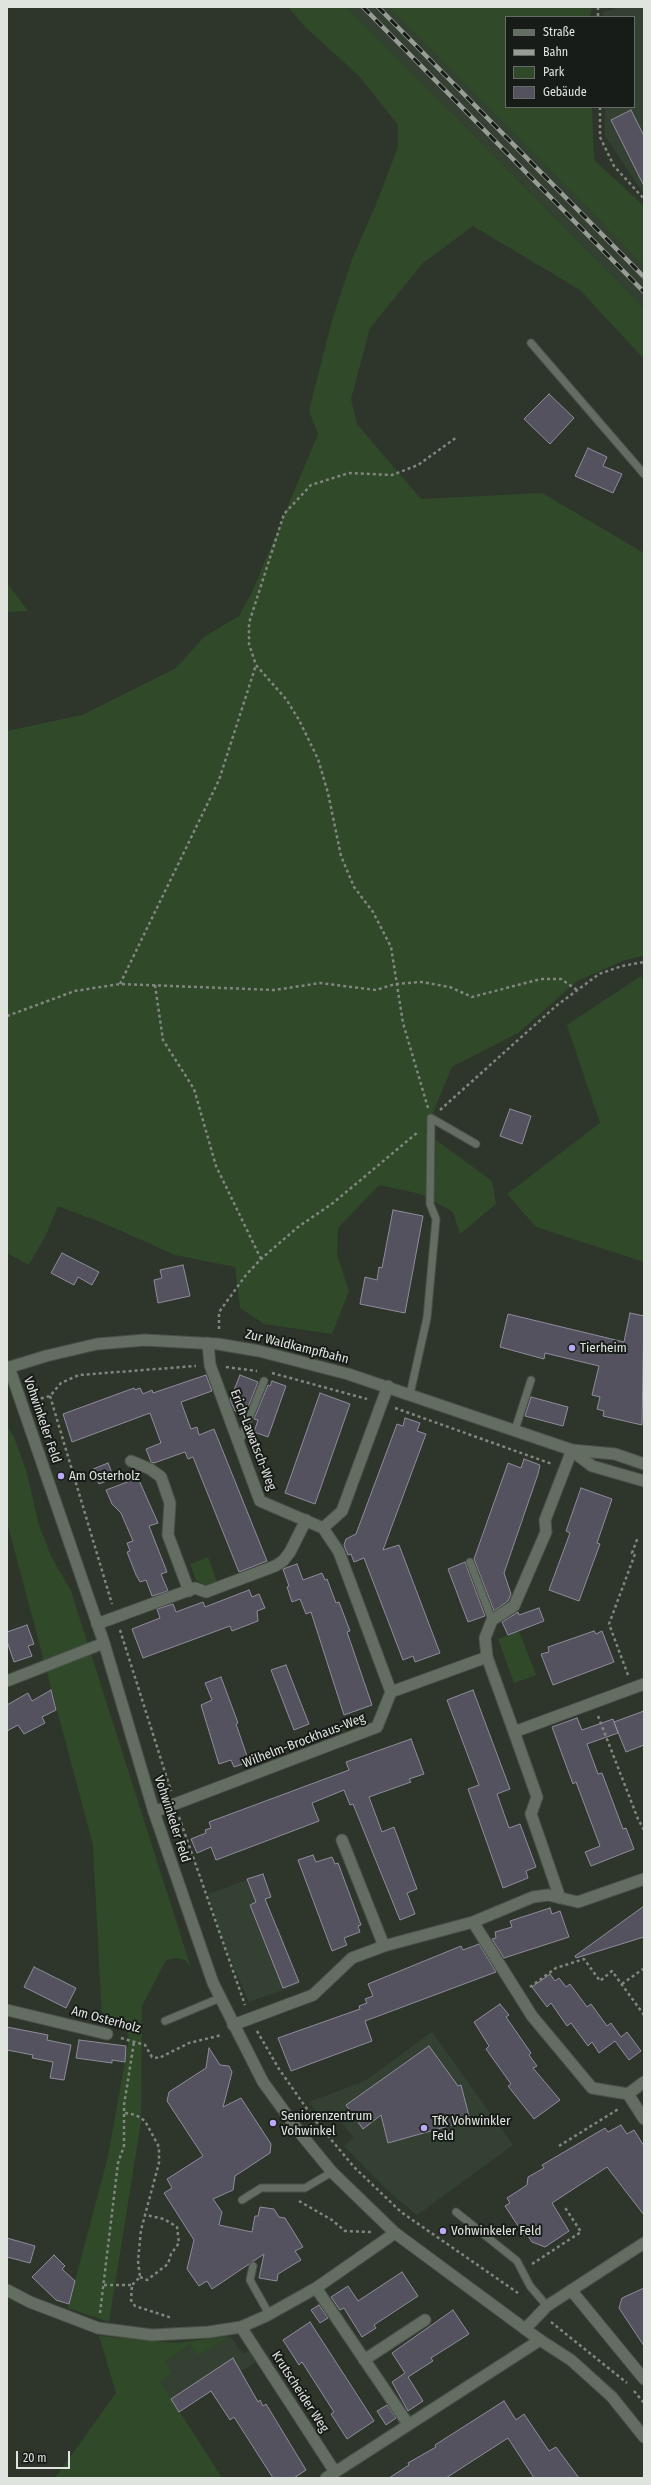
<!DOCTYPE html>
<html>
<head>
<meta charset="utf-8">
<style>
	body { margin:0 }
	#map { position:relative; width:651px; height:2485px; overflow:hidden; background:#2e362c; font-family:"Fira Sans Condensed",sans-serif }
	canvas { display:block }
	.frame { position:absolute; inset:0; border:8px solid #dfe4de; pointer-events:none }
	.legend { position:absolute; left:505px; top:16px; width:130px; height:92px; box-sizing:border-box; background:#181c18; border:1px solid #686c67; margin:0; padding:5px 7px; list-style:none; font-size:12px; color:#dfe4de }
	.legend li { display:flex; align-items:center; gap:8px; height:20px }
	.legend b { width:20px; border:1px solid #686c67 }
	.scale { position:absolute; left:16px; top:2451px; width:54px; height:18px; box-sizing:border-box; border:2px solid #dfe4de; border-top:0; padding-left:5px; font-size:12px; line-height:14px; white-space:nowrap; color:#dfe4de; -webkit-text-stroke:3px #181c18; paint-order:stroke }
</style>
</head>
<body>
<div id="map">
<canvas width="651" height="2485"></canvas>
<div class="frame"></div>
<ul class="legend">
<li><b style="height:5px;background:#646d62"></b>Straße</li>
<li><b style="height:5px;background:#989e96"></b>Bahn</li>
<li><b style="height:11px;background:#2f4929"></b>Park</li>
<li><b style="height:11px;background:#54525f"></b>Gebäude</li>
</ul>
<div class="scale">20 m</div>
</div>
<script>
const context = document.querySelector('canvas').getContext('2d');
context.lineJoin = 'round';
function fillPath(path, color) { context.fillStyle = color; context.fill(path, 'evenodd'); }
const shape = rows => new Path2D(rows.map(r => 'M' + r).join(''));
function strokePath(path, color, width, dash) { context.strokeStyle = color; context.lineWidth = width; context.lineCap = dash ? 'butt' : 'round'; context.setLineDash(dash || []); context.stroke(path); }
function write(font, color, halo, rows, align = 'center') {
  context.font = font + ' "Fira Sans Condensed",sans-serif'; context.lineWidth = 4; context.setLineDash([]); context.textBaseline = 'middle'; context.strokeStyle = halo; context.fillStyle = color; for (const [text, x, y, turn = 0] of rows) {
    context.save(); context.translate(x, y); context.rotate((+turn || 0) * Math.PI / 180); context.textAlign = isNaN(turn) ? turn : align; if (halo) context.strokeText(text, 0, 0); context.fillText(text, 0, 0); context.restore();
  }
}
const built = shape([
	[347,7,389,7,644,266,644,308],
	[620,7,644,7,644,194,605,136,605,107,634,107,634,17,603,17,603,12],
	[263,1874,271,1897,265,1899,277,1929,279,1928,299,1984,249,2002,224,1944,208,1894],
	[432,2032,513,2145,417,2215,387,2190,344,2146,354,2138,332,2110,321,2118,309,2102,365,2081],
	[230,2336,243,2354,250,2350,257,2361,179,2412,160,2381,172,2373,165,2362,191,2345,198,2356]
]);
const green = shape([
	[288,7,347,7,644,308,644,359,580,290,473,226,423,263,370,328,351,399,357,424,421,499,542,493,644,553,644,956,625,960,577,981,518,1033,452,1067,425,1132,492,1181,496,1204,460,1234,453,1212,421,1194,379,1185,338,1228,337,1255,349,1291,332,1334,264,1324,240,1308,235,1267,175,1255,110,1226,58,1206,46,1235,29,1265,7,1253,7,731,82,715,176,668,204,637,239,616,252,592,318,434,309,411,331,324,352,259,375,207,398,147,398,125,359,76,305,27],
	[389,7,592,7,590,17,506,17,506,107,592,107,594,160,644,206,644,266],
	[7,583,28,611,7,612],
	[641,976,644,981,644,1262,536,1227,507,1194,600,1123,567,1025],
	[7,1426,14,1437,26,1470,39,1525,51,1556,71,1591,191,1968,185,1960,176,1958,166,1960,142,2006,141,2122,109,2322,68,2308,108,2156,129,2039,126,2025,102,2021,93,1845,7,1522],
	[208,1557,217,1582,208,1586,196,1580,190,1564],
	[519,1631,536,1675,514,1683,498,1639],
	[99,2336,176,2343,230,2336,198,2356,190,2345,165,2362,172,2373,160,2381,222,2478,55,2478,116,2393]
]);
const building = shape([
	[631,110,644,136,644,186,611,120,631,110],
	[549,394,574,418,550,444,524,419,549,394],
	[588,448,607,457,603,466,622,474,613,493,575,476,588,448],
	[510,1109,531,1116,522,1144,500,1136,510,1109],
	[393,1210,423,1216,405,1313,360,1304,365,1277,377,1280,379,1267,382,1268,393,1210],
	[62,1253,99,1272,92,1285,78,1277,74,1285,51,1273,62,1253],
	[183,1265,190,1296,158,1303,154,1280,162,1278,160,1270,183,1265],
	[630,1313,644,1316,642,1425,603,1416,604,1411,597,1409,600,1397,592,1395,599,1366,545,1353,544,1359,500,1347,508,1314,624,1342,630,1313],
	[206,1375,212,1391,181,1402,191,1429,197,1427,199,1435,214,1429,267,1561,239,1572,193,1457,188,1459,185,1452,154,1463,151,1462,146,1449,161,1443,150,1413,72,1442,63,1414,134,1388,135,1390,140,1388,143,1394,152,1390,153,1393,206,1375],
	[240,1375,258,1382,245,1415,235,1411,230,1400,240,1375],
	[272,1381,286,1386,268,1437,254,1432,258,1420,254,1419,268,1385,270,1386,272,1381],
	[320,1393,350,1404,315,1504,285,1493,320,1393],
	[531,1397,568,1407,563,1426,525,1416,531,1397],
	[405,1418,420,1423,417,1431,426,1434,383,1550,399,1545,440,1653,415,1662,413,1656,403,1660,364,1558,354,1562,351,1554,348,1555,344,1545,346,1539,356,1534,397,1424,403,1426,405,1418],
	[524,1459,540,1465,538,1474,504,1573,511,1594,508,1601,494,1611,474,1559,508,1463,521,1468,524,1459],
	[108,1463,114,1478,99,1484,93,1469,108,1463],
	[138,1478,158,1523,149,1526,167,1572,161,1574,168,1591,152,1596,146,1580,140,1582,136,1575,127,1552,130,1551,127,1543,133,1541,121,1513,112,1504,106,1490,138,1478],
	[581,1488,612,1499,597,1543,600,1544,579,1601,549,1590,570,1533,566,1531,581,1488],
	[465,1562,485,1616,468,1622,448,1569,465,1562],
	[297,1564,303,1580,322,1573,325,1580,327,1579,336,1603,339,1602,350,1631,347,1632,372,1705,344,1715,311,1612,306,1614,300,1599,292,1602,287,1587,289,1586,283,1569,297,1564],
	[249,1590,252,1597,259,1594,265,1608,257,1611,258,1621,232,1631,230,1626,143,1658,132,1629,160,1618,157,1609,173,1604,176,1612,203,1602,205,1607,249,1590],
	[539,1608,544,1621,508,1635,502,1622,518,1612,519,1615,539,1608],
	[27,1625,34,1644,28,1646,32,1656,14,1662,7,1641,7,1632,27,1625],
	[594,1631,596,1634,602,1631,614,1662,553,1685,541,1654,549,1652,548,1647,594,1631],
	[286,1665,309,1724,294,1730,271,1670,286,1665],
	[221,1677,238,1723,236,1724,249,1762,234,1767,231,1760,219,1764,201,1705,212,1700,205,1683,221,1677],
	[51,1690,56,1710,42,1717,45,1723,24,1734,18,1725,7,1731,7,1705,28,1693,32,1701,51,1690],
	[473,1690,510,1789,497,1794,509,1828,520,1824,536,1867,526,1871,528,1878,503,1888,468,1789,479,1785,447,1700,473,1690],
	[644,1711,644,1745,626,1752,614,1722,644,1711],
	[577,1718,582,1730,613,1719,618,1733,587,1744,598,1774,602,1773,623,1829,626,1828,634,1849,591,1866,585,1852,600,1846,576,1782,573,1784,552,1727,577,1718],
	[411,1739,424,1774,409,1779,411,1782,369,1797,382,1832,394,1827,417,1889,407,1893,415,1914,400,1920,353,1804,350,1805,344,1790,312,1803,319,1821,216,1860,211,1847,197,1853,191,1839,206,1833,205,1830,211,1828,209,1822,349,1770,346,1762,411,1739],
	[313,1855,316,1862,332,1857,335,1864,338,1863,361,1925,358,1926,360,1932,344,1938,347,1945,332,1951,298,1860,313,1855],
	[263,1874,271,1897,265,1899,299,1982,283,1988,250,1905,256,1902,247,1879,263,1874],
	[644,1906,644,1937,576,1958,575,1956,644,1906],
	[550,1908,552,1914,560,1911,569,1937,504,1958,492,1939,496,1938,495,1932,512,1927,510,1921,550,1908],
	[479,1944,496,1972,365,2021,372,2041,291,2071,278,2038,360,2009,359,2006,367,2003,365,1999,373,1996,368,1984,461,1946,463,1950,479,1944],
	[34,1967,76,1988,66,2008,24,1987,34,1967],
	[550,1974,555,1981,559,1978,566,1987,570,1984,587,2007,591,2004,607,2026,611,2023,621,2037,627,2032,641,2051,629,2060,615,2041,599,2053,592,2042,588,2046,571,2023,567,2026,551,2003,547,2007,532,1987,550,1974],
	[500,2004,509,2015,506,2017,531,2053,529,2055,537,2066,533,2068,560,2100,534,2119,508,2086,511,2084,486,2049,489,2046,474,2022,500,2004],
	[7,2027,48,2035,47,2040,71,2045,64,2080,50,2078,53,2062,32,2058,33,2055,7,2050,7,2027],
	[79,2040,126,2046,125,2062,112,2060,112,2063,76,2058,79,2040],
	[429,2046,458,2086,461,2085,470,2120,388,2143,381,2115,363,2129,346,2105,429,2046],
	[209,2048,220,2065,229,2066,232,2072,223,2107,241,2098,271,2144,270,2153,235,2176,233,2190,213,2199,222,2212,219,2225,252,2232,255,2216,258,2216,260,2207,274,2209,279,2217,285,2218,303,2247,295,2251,301,2260,278,2274,277,2281,259,2278,264,2254,212,2289,207,2281,199,2286,187,2269,194,2240,164,2193,172,2188,167,2179,203,2156,167,2101,169,2092,206,2068,209,2048],
	[621,2125,627,2134,634,2130,644,2146,644,2215,607,2167,552,2203,569,2231,545,2247,532,2242,528,2236,524,2235,505,2206,510,2203,507,2198,527,2185,528,2177,544,2168,542,2165,605,2128,608,2132,621,2125],
	[7,2238,35,2246,30,2263,7,2257,7,2238],
	[54,2255,65,2266,62,2269,75,2281,69,2304,56,2300,32,2277,54,2255],
	[402,2272,418,2296,374,2325,376,2328,362,2337,344,2308,340,2310,331,2297,348,2286,358,2301,402,2272],
	[644,2288,644,2346,619,2308,622,2298,644,2288],
	[319,2305,328,2318,320,2323,311,2310,319,2305],
	[453,2310,469,2334,431,2358,433,2361,408,2377,423,2401,408,2411,392,2382,405,2373,392,2353,453,2310],
	[310,2322,374,2421,347,2439,331,2414,334,2412,302,2362,299,2365,283,2340,310,2322],
	[233,2358,258,2402,260,2400,263,2406,266,2404,306,2470,294,2478,273,2478,234,2417,230,2420,211,2391,179,2412,171,2399,233,2358],
	[504,2401,516,2420,524,2414,549,2451,556,2447,579,2478,534,2478,508,2438,446,2478,389,2478,409,2465,408,2463,436,2447,435,2445,504,2401],
	[387,2405,396,2418,386,2425,377,2411,387,2405]
]);
const path = shape([
	[598,7,598,17],
	[600,107,600,137,614,166,644,199],
	[120,984,219,780,256,665],
	[155,985,163,1040,194,1089,216,1166,261,1259],
	[7,1016,75,991,120,984,275,990,320,983,376,990,395,984,421,982,450,987,472,997,541,979,561,979,577,990],
	[428,1108,403,1023,391,947,373,912,354,887,341,856,328,793,318,759,299,720,286,699,256,665,249,644,249,623,284,514,311,485,349,473,392,475,418,465,457,437],
	[440,1110,556,1006,599,974,622,966,644,962],
	[219,1329,219,1312,246,1275,261,1259,298,1227,333,1203,418,1132],
	[226,1367,257,1371],
	[272,1373,367,1399],
	[50,1396,112,1604],
	[35,1400,50,1396,61,1383,79,1375,196,1366],
	[395,1408,552,1464],
	[120,1630,171,1791],
	[628,1675,609,1624,635,1554,632,1553,638,1537],
	[598,1716,638,1819,644,1830],
	[179,1817,245,2005],
	[622,1984,643,1969],
	[530,1987,556,1968,584,1959,600,1981,612,1971,644,2015],
	[257,2031,279,2069,314,2119,354,2167,401,2212,518,2293],
	[121,2038,145,2045,152,2057,159,2058,189,2043,222,2035],
	[125,2113,136,2115,145,2121,159,2147,159,2163,141,2230,138,2261,140,2277,132,2285],
	[559,2146,620,2108],
	[299,2201,332,2220,345,2231,371,2232],
	[532,2264,581,2232,564,2206],
	[140,2277,147,2280,168,2264,171,2254,179,2243,177,2227,164,2219,146,2215],
	[104,2285,132,2285,131,2300,135,2306,172,2318],
	[100,2313,118,2163,124,2146,124,2105,134,2042],
	[551,2322,627,2383],
	[634,2391,644,2403]
]);
const service = shape([
	[531,343,644,474],
	[410,1394,427,1318,436,1219,430,1204,431,1118,476,1144],
	[515,1430,531,1380],
	[239,1443,264,1381],
	[470,1562,492,1620],
	[165,2021,220,1998],
	[242,2200,261,2188,305,2188,332,2172],
	[456,2212,517,2261,530,2286,547,2306],
	[253,2266,250,2280,269,2314]
]);
const minor = shape([
	[208,1343,210,1365,260,1501,323,1528,339,1552,391,1692],
	[131,1461,150,1469,161,1477,170,1503,168,1535,189,1591],
	[323,1528,342,1511,388,1386],
	[97,1624,195,1588,206,1592,275,1566,283,1561,290,1552,306,1520],
	[487,1657,485,1638,492,1620,514,1606,546,1532,545,1520,572,1450],
	[7,1681,104,1643],
	[514,1732,537,1797,531,1814,560,1898],
	[154,1812,377,1727,391,1692,487,1657,514,1732,644,1684],
	[342,1840,384,1946],
	[473,1922,532,2016,592,2088,628,2094],
	[7,2010,107,2034],
	[233,2025,313,1995,352,1958,384,1946,473,1922,533,1897,548,1895,578,1902,644,1879],
	[644,2082,628,2094,644,2119],
	[316,2288,408,2424],
	[7,2290,30,2302,98,2328,152,2335,209,2332,241,2327,266,2316,316,2288,395,2233],
	[571,2290,644,2379],
	[241,2327,335,2472],
	[525,2329,547,2306,644,2243],
	[364,2360,425,2320],
	[326,2478,540,2340]
]);
const tertiary = shape([
	[9,1367,104,1643,154,1812,213,1983,263,2082,300,2133,332,2172,395,2233,540,2340,571,2360,612,2397,644,2437]
]);
const secondary = shape([
	[7,1368,46,1356,97,1344,145,1340,218,1344,259,1351,348,1374,572,1450,615,1454,644,1464],
	[572,1451,592,1466,644,1481]
]);
const rail = shape([
	[363,7,644,292],
	[378,7,644,277]
]);
const markers = [
	[572,1348,4,"#baaaf6"],
	[61,1476,4,"#baaaf6"],
	[273,2123,4,"#baaaf6"],
	[424,2128,4,"#baaaf6"],
	[443,2231,4,"#baaaf6"]
];
const streetNames = [
	["Zur Waldkampfbahn",297,1347,14],
	["Vohwinkeler Feld",42,1420,71],
	["Erich-Lawatsch-Weg",253,1440,69],
	["Wilhelm-Brockhaus-Weg",304,1741,-21],
	["Vohwinkeler Feld",172,1819,72],
	["Am Osterholz",106,2020,15],
	["Krutscheider Weg",300,2392,57]
];
const poiNames = [
	["Tierheim",580,1348],
	["Am Osterholz",69,1476],
	["Seniorenzentrum",281,2116],
	["Vohwinkel",281,2131],
	["TfK Vohwinkler",432,2121],
	["Feld",432,2136],
	["Vohwinkeler Feld",451,2231]
];
fillPath(built, '#344132');
fillPath(green, '#2f4929');
fillPath(building, '#54525f');
strokePath(building, '#8f8c9b', 1);
strokePath(service, '#4a5149', 9);
strokePath(minor, '#4a5149', 13);
strokePath(tertiary, '#4a5149', 13);
strokePath(secondary, '#4a5149', 13);
strokePath(path, '#81877f', 2.5, [3, 3]);
strokePath(service, '#646d62', 7);
strokePath(minor, '#646d62', 11);
strokePath(tertiary, '#646d62', 11);
strokePath(secondary, '#646d62', 11);
strokePath(rail, '#989e96', 4.5);
strokePath(rail, '#181c18', 3, [9]);
for (const [x, y, r, color] of markers) { const dot = new Path2D(); dot.arc(x, y, r, 0, 2 * Math.PI); context.fillStyle = color; context.fill(dot); strokePath(dot, '#181c18', 1.5); }
write('13px', '#dfe4de', '#181c18', streetNames);
write('13px', '#dfe4de', '#181c18', poiNames, 'left');
</script>
</body>
</html>
